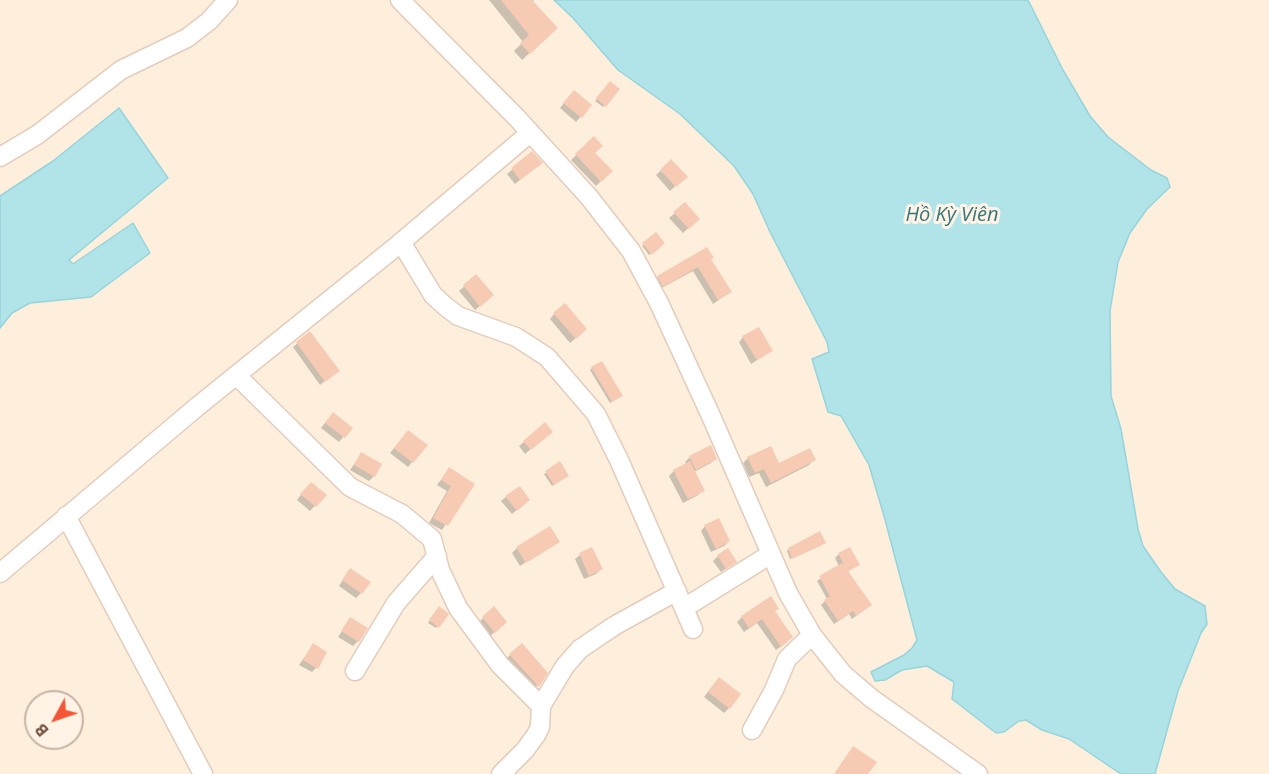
<!DOCTYPE html>
<html>
<head>
<meta charset="utf-8">
<style>
	body { margin:0 }
	#map { position:relative; width:1269px; height:774px; overflow:hidden; background:#feefdd; font-family:"Open Sans",sans-serif }
	canvas { display:block }
	.north { position:absolute; left:24px; top:690px; width:60px; height:60px; box-sizing:border-box; background:#fff3e5; border:2px solid #c8b3a5; border-radius:50%; rotate:230deg; font-size:16px; font-weight:700; line-height:24px; text-align:center; color:#755344 }
	.north::after { content:''; display:block; margin:auto; width:21px; height:27px; background:#f35637; clip-path:polygon(50% 0,100% 100%,50% 72%,0 100%) }
</style>
</head>
<body>
<div id="map">
<canvas width="1269" height="774"></canvas>
<div class="north">B</div>
</div>
<script>
const context = document.querySelector('canvas').getContext('2d');
context.lineJoin = 'round';
function fillPath(path, color) { context.fillStyle = color; context.fill(path, 'evenodd'); }
const shape = rows => new Path2D(rows.map(r => 'M' + r).join(''));
function strokePath(path, color, width, dash) { context.strokeStyle = color; context.lineWidth = width; context.lineCap = dash ? 'butt' : 'round'; context.setLineDash(dash || []); context.stroke(path); }
function write(font, color, halo, rows, align = 'center') {
  context.font = font + ' "Open Sans",sans-serif'; context.lineWidth = 6; context.setLineDash([]); context.textBaseline = 'middle'; context.strokeStyle = halo; context.fillStyle = color; for (const [text, x, y, turn = 0] of rows) {
    context.save(); context.translate(x, y); context.rotate((+turn || 0) * Math.PI / 180); context.textAlign = isNaN(turn) ? turn : align; if (halo) context.strokeText(text, 0, 0); context.fillText(text, 0, 0); context.restore();
  }
}
const water = shape([
	[554,0,1028,0,1063,70,1090,116,1108,137,1151,170,1167,178,1170,187,1147,209,1130,233,1118,262,1110,311,1111,396,1121,429,1138,529,1143,546,1161,572,1175,589,1205,606,1207,624,1201,633,1178,691,1155,774,1121,774,1069,739,1042,730,1026,720,1019,721,1004,732,996,733,952,699,954,682,927,666,902,670,885,680,875,681,871,672,904,655,912,648,917,640,884,516,869,465,841,416,828,412,812,359,829,352,827,342,770,232,753,194,734,166,680,114,618,70,573,18,554,0],
	[119,108,168,178,69,260,73,264,133,223,150,253,91,297,30,303,12,313,0,328,0,196,53,161,119,108]
]);
const shadow = shape([
	[489,0,534,0,532,2,549,35,522,60,514,51,523,42],
	[611,83,618,89,603,107,595,101],
	[569,97,590,106,576,122,560,108],
	[594,138,594,153,611,171,596,186,571,160],
	[532,153,536,167,515,184,507,174],
	[671,161,686,176,670,191,656,175],
	[685,204,698,219,683,233,669,218],
	[656,234,663,243,649,255,642,246],
	[710,260,730,292,713,304,693,271,658,290,654,282,658,277],
	[476,276,487,300,475,310,459,291],
	[554,314,581,334,570,343,550,319],
	[310,333,334,374,320,385,293,347],
	[743,337,771,351,751,364,739,342],
	[592,368,619,397,610,403,590,370],
	[328,419,351,428,339,442,321,428],
	[546,436,525,454,519,446,524,442],
	[403,437,426,446,408,467,390,453],
	[770,448,779,465,814,460,809,465,766,487,759,473,749,477,743,463,748,458],
	[361,454,374,476,369,481,350,470],
	[690,457,716,458,711,463,694,472,703,490,698,495,683,503,669,476,674,471,687,464,685,462],
	[560,463,565,477,552,486,544,474],
	[449,469,473,484,442,530,429,523,447,491,437,485],
	[306,488,325,495,310,511,297,500],
	[506,497,524,504,512,514,501,501],
	[705,526,729,541,724,546,711,552,701,531],
	[558,542,520,566,512,553,517,548],
	[822,545,790,559,787,551,789,549],
	[592,549,601,569,596,574,584,579,575,559,580,555],
	[839,554,858,565,847,572,867,608,852,619,849,614,834,624,821,605,827,599,817,581,839,566,835,558],
	[718,556,735,562,721,572,713,561],
	[346,575,361,593,356,598,339,586],
	[439,608,447,615,436,628,428,623],
	[494,608,501,627,490,636,478,623],
	[774,612,787,642,776,650,757,623,744,632,737,622,742,617],
	[350,619,358,641,353,646,338,637],
	[313,645,316,668,312,672,299,665],
	[510,655,546,673,533,691,506,659],
	[714,684,729,708,724,713,704,697]
]);
const building = shape([
	[501,0,532,0,558,28,530,54,520,43,529,35],
	[610,81,620,89,606,107,596,98],
	[574,90,592,105,582,118,563,103],
	[594,136,603,146,595,153,613,171,601,182,575,154],
	[532,151,543,163,520,180,511,168],
	[671,159,688,177,676,187,660,170],
	[685,202,700,219,689,229,673,212],
	[656,232,665,243,652,255,642,243],
	[707,247,714,258,711,259,732,292,718,300,698,267,663,287,657,276],
	[476,274,494,295,480,307,463,285],
	[565,303,587,329,576,339,553,313],
	[759,327,773,351,757,360,742,336],
	[310,331,340,371,325,382,296,342],
	[602,361,623,396,612,402,591,367],
	[333,412,353,428,345,438,325,423],
	[545,422,553,432,531,450,523,441],
	[408,430,428,445,413,463,394,448],
	[711,445,717,459,696,470,689,456],
	[771,446,779,463,810,448,816,460,771,483,764,469,755,473,747,457],
	[361,452,382,464,375,477,354,465],
	[560,461,569,476,554,485,545,471],
	[690,461,705,491,688,499,673,470],
	[449,467,475,484,448,526,433,518,451,486,441,480],
	[311,482,327,495,316,507,300,494],
	[520,486,530,500,517,511,505,496],
	[719,518,730,541,716,549,704,525],
	[550,526,560,542,526,563,516,547],
	[820,531,826,543,792,559,788,548],
	[592,547,603,569,589,576,579,553],
	[850,547,860,565,848,571,872,605,856,616,853,611,838,621,824,600,830,596,819,576,842,563,844,565,838,553],
	[728,548,737,562,726,569,717,555],
	[350,568,371,582,362,594,342,580],
	[771,596,779,609,775,611,793,637,781,647,762,619,749,628,741,616],
	[439,606,449,614,439,628,429,620],
	[494,606,507,622,495,633,482,617],
	[350,617,368,628,359,642,341,631],
	[313,643,327,652,318,669,303,660],
	[522,643,548,673,539,687,509,654],
	[719,677,741,694,730,709,708,692],
	[853,746,877,762,868,774,834,774]
]);
const minor = shape([
	[400,0,517,118,589,197,631,251,659,303,711,416,788,593,812,635,843,674,871,698,978,774],
	[0,157,37,135,121,70,187,38,209,21,228,0],
	[401,242,433,295,445,306,458,316,516,337,547,357,596,414,619,460,693,629],
	[236,375,350,487,402,514,432,539,440,570,458,608,500,665,541,706],
	[66,516,203,774],
	[0,573,198,406,393,249,530,133],
	[684,608,771,554],
	[355,671,396,603,437,556],
	[752,730,774,690,787,659,812,635],
	[501,774,525,750,536,735,540,727,541,706,565,666,580,649,614,626,677,591]
]);
const waterNames = [
	["Hồ Kỳ Viên",952,215]
];
fillPath(water, '#b1e4e8');
strokePath(water, '#96d4db', 1.5);
fillPath(shadow, '#0003');
fillPath(building, '#f6cab3');
strokePath(minor, '#e4ccbc', 21);
strokePath(minor, '#fff', 18);
write('italic 20px', '#37757d', '#fff3e5', waterNames);
</script>
</body>
</html>
